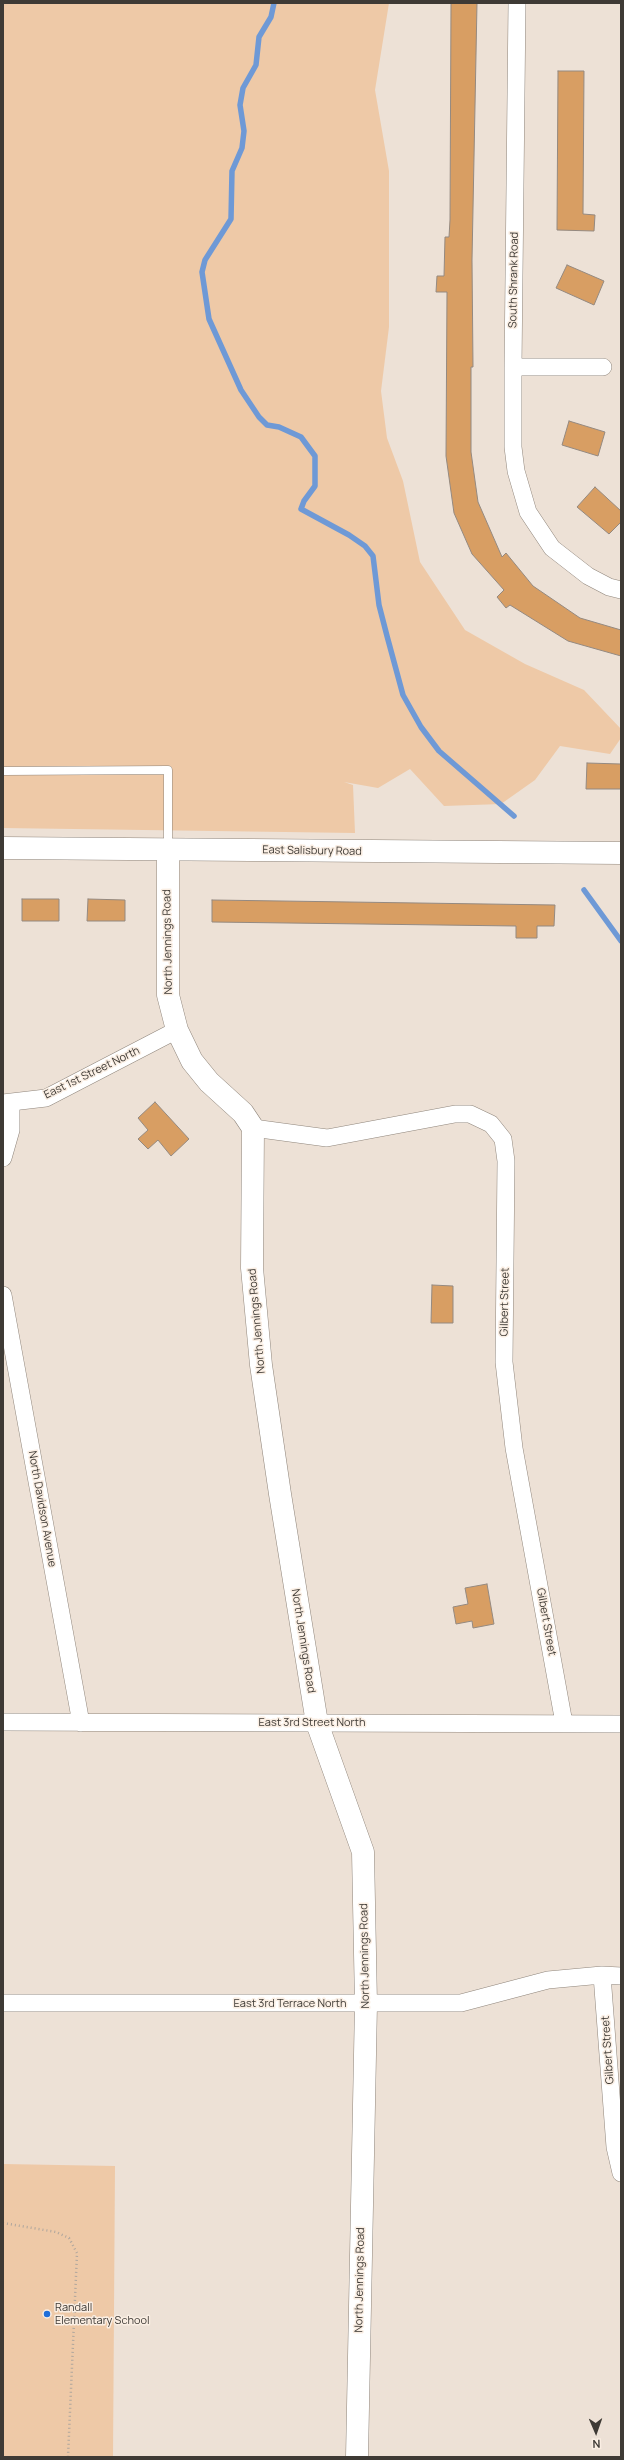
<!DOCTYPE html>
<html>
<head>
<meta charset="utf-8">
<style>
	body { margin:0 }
	#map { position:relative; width:624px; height:2460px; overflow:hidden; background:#ede1d6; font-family:Manrope,sans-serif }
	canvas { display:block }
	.frame { position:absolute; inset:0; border:4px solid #3e3a35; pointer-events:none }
	.north { position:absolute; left:576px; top:2412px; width:40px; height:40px; -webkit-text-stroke:3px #faeee3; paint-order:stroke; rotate:178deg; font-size:11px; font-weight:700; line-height:16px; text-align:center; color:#3e3a35 }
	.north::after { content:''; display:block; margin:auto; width:14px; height:18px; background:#3e3a35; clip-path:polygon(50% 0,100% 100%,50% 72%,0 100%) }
</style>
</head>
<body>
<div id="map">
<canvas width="624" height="2460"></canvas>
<div class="frame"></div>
<div class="north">N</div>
</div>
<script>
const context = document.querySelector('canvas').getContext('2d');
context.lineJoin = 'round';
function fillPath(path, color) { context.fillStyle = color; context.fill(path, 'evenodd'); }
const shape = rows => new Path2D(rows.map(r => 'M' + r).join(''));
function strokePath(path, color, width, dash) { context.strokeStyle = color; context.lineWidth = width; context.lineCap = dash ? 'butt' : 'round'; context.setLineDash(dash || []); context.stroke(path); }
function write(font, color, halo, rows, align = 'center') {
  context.font = font + ' Manrope,sans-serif'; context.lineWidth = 3; context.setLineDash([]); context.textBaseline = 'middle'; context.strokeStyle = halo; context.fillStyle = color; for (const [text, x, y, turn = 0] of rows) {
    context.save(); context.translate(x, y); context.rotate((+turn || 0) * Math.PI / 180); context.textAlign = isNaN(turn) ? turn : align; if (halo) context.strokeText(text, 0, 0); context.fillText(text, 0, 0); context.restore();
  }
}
const green = shape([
	[3,3,389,3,375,90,389,171,389,327,381,391,387,438,403,481,420,562,465,630,525,664,584,690,621,729,621,738,610,754,560,746,535,780,501,804,444,806,410,769,378,788,344,782,353,785,355,833,3,828],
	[3,2164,115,2166,113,2457,3,2457]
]);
const stream = shape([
	[274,3,271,17,259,37,256,65,243,88,240,105,244,131,242,148,232,171,231,219,205,260,202,272,209,319,241,390,259,417,267,425,279,427,301,437,315,456,315,486,304,501,301,509,349,535,365,546,373,556,379,605,387,636,403,695,421,727,439,751,514,816],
	[584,890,621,941]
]);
const building = shape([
	[451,3,477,3,472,260,473,367,471,367,471,452,478,502,502,557,506,553,533,586,580,618,621,630,621,656,568,641,510,605,506,608,497,597,504,590,472,554,454,513,446,456,447,292,436,292,437,276,444,276,445,237,449,237,450,220,451,3],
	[558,71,584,71,583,214,595,215,594,231,557,230,558,71],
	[567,265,604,281,594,305,556,288,567,265],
	[569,421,605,432,598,456,562,445,569,421],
	[595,487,621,511,621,522,609,534,577,507,595,487],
	[587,763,621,764,621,789,586,789,587,763],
	[22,899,59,899,59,921,22,921,22,899],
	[88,899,125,900,125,921,87,921,88,899],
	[212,900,555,905,554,926,537,926,537,938,516,938,516,926,212,922,212,900],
	[155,1102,189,1139,171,1156,158,1140,148,1149,138,1139,148,1130,138,1118,155,1102],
	[432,1285,453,1286,453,1323,431,1323,432,1285],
	[487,1584,494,1624,473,1628,472,1621,456,1624,453,1607,468,1604,465,1588,487,1584]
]);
const path = shape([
	[3,2223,56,2232,69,2238,77,2253,68,2457]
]);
const lane = shape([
	[3,771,168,770,168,848]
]);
const street = shape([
	[517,3,513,367,513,447,516,471,528,512,552,548,588,576,609,587,621,590],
	[513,367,603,367],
	[3,1103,46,1098,177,1030],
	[253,1128,327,1138,455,1114,470,1114,491,1124,503,1139,506,1161,504,1362,514,1448,564,1723],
	[3,1158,11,1130,11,1103],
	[3,1295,81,1723],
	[3,1722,621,1724],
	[602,1975,615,2147,621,2173],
	[3,2003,461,2003,548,1980,602,1975,621,1976]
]);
const secondary = shape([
	[3,848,621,853],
	[168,849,168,995,177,1030,192,1061,209,1082,243,1113,253,1128,252,1268,261,1365,280,1494,317,1723,363,1852,366,2004,357,2457]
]);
const markers = [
	[47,2314,4,"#1f6ed9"]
];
const streetNames = [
	["South Shrank Road",514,280,-89],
	["East Salisbury Road",312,851,1],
	["North Jennings Road",168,942,-91],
	["East 1st Street North",92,1073,-26],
	["Gilbert Street",505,1302,-89],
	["North Jennings Road",257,1321,-95],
	["North Davidson Avenue",42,1509,80],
	["Gilbert Street",546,1622,80],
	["North Jennings Road",303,1641,81],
	["East 3rd Street North",312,1723],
	["North Jennings Road",365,1956,-91],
	["East 3rd Terrace North",290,2004],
	["Gilbert Street",608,2050,-94],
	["North Jennings Road",360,2280,-89]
];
const poiNames = [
	["Randall",55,2308],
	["Elementary School",55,2321]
];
fillPath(green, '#eec9a7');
strokePath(stream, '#6e99d6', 5.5);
fillPath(building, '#d89e63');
strokePath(building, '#948980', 1);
strokePath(lane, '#8f857b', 9);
strokePath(street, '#8f857b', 18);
strokePath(secondary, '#8f857b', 23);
strokePath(path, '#afa69d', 2.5, [1, 3]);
strokePath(lane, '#fff', 8);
strokePath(street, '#fff', 17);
strokePath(secondary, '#fff', 22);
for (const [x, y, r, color] of markers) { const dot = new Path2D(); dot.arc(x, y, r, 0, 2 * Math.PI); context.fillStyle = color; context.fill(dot); strokePath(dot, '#faeee3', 1.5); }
write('11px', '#3e3a35', '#faeee3', streetNames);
write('11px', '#3e3a35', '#faeee3', poiNames, 'left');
</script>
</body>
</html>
